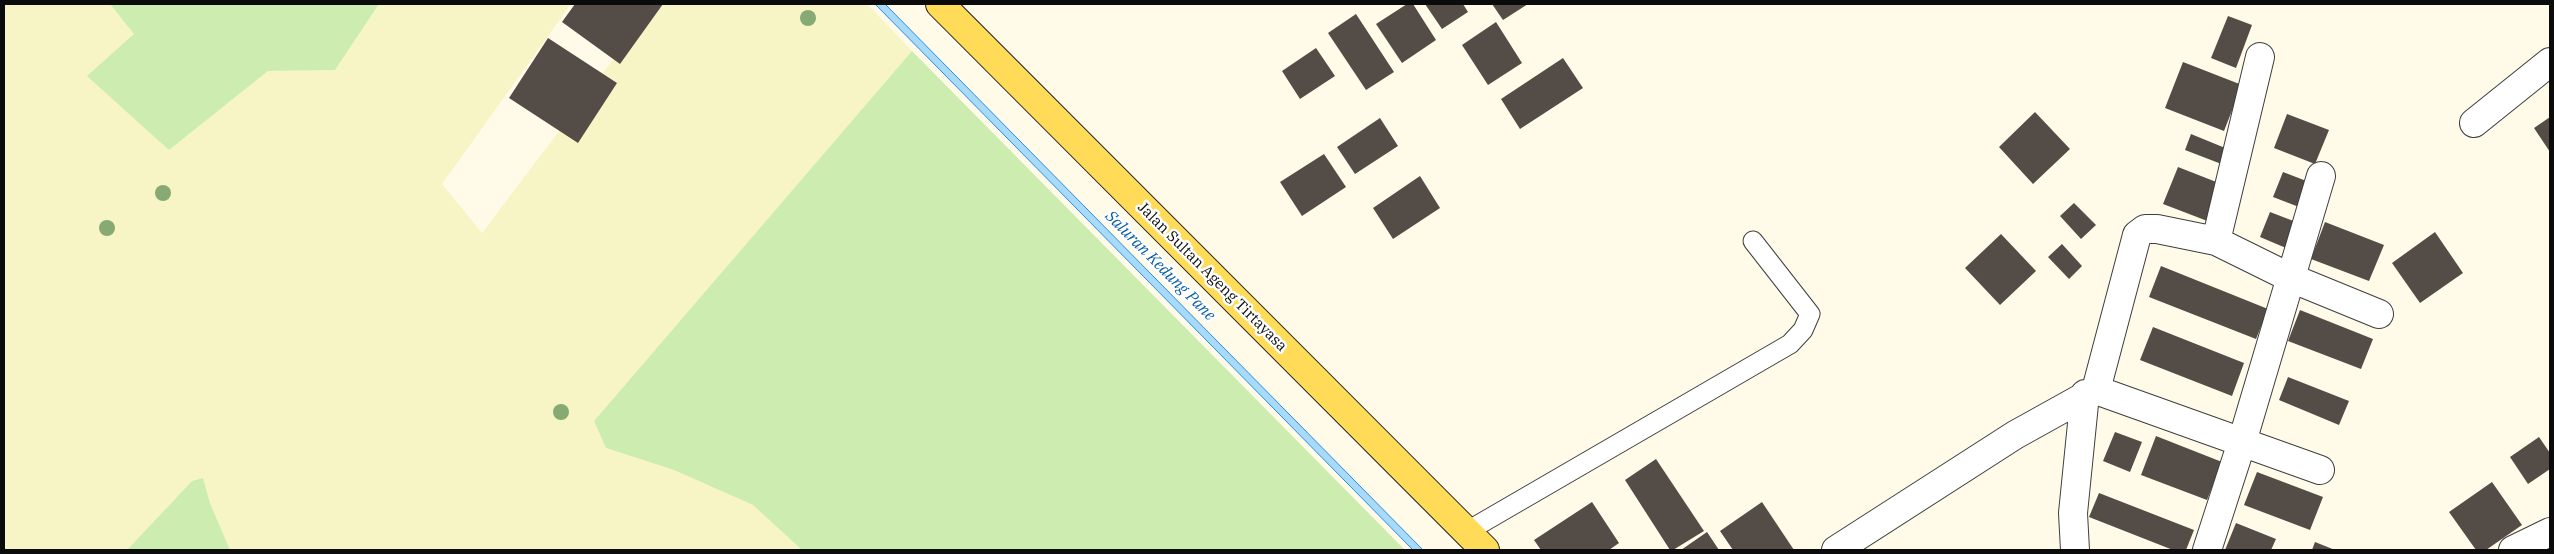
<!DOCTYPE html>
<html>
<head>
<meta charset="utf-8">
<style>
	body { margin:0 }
	#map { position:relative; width:2554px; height:554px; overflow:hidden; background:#fffbe8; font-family:"IBM Plex Serif",serif }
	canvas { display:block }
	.frame { position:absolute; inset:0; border:5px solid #0b0b0b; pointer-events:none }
</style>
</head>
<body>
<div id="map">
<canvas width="2554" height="554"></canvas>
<div class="frame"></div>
</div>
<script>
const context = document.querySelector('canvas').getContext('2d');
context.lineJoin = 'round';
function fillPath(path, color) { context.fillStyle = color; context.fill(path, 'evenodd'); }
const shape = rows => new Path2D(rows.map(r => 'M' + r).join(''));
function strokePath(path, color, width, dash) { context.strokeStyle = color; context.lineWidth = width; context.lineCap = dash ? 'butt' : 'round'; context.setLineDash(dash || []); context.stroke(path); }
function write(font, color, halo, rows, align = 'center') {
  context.font = font + ' "IBM Plex Serif",serif'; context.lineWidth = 5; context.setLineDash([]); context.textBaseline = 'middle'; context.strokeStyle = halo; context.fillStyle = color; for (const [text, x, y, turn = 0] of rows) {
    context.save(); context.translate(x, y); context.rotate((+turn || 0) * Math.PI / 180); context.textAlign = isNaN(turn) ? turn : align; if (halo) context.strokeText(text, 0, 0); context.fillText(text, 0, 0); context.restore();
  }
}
const farmland = shape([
	[4,4,110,4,134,34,169,150,268,71,335,70,379,4,571,4,442,184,482,233,655,4,867,4,912,51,594,421,606,448,674,470,753,505,802,550,230,550,210,503,203,478,192,481,127,550,4,550]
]);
const green = shape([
	[110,4,379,4,335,70,268,71,169,150,87,76,134,34],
	[912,51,1405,550,802,550,753,505,674,470,606,448,594,421],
	[203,478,210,503,230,550,127,550,192,481]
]);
const water = shape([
	[875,4,885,4,1423,550,1413,550,875,4]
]);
const building = shape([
	[575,4,663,4,620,64,562,22],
	[1407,4,1413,4,1436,40,1402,63,1376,24],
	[1425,4,1463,4,1468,12,1442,29],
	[1492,4,1528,4,1503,20],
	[1356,14,1394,72,1366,90,1328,33],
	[2228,16,2252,25,2236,68,2211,58],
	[1496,22,1522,63,1488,85,1462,45],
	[548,38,617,83,578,143,509,98],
	[1316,48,1335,76,1300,99,1282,71],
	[1563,58,1583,88,1520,129,1501,99],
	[2183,62,2242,85,2224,131,2165,108],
	[2035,112,2070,149,2033,184,1999,147],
	[2287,114,2329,130,2315,164,2274,148],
	[2550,117,2550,152,2534,128],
	[1380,118,1398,146,1355,174,1337,147],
	[2191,134,2230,150,2224,165,2185,150],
	[1324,154,1346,187,1302,216,1280,182],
	[2178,167,2224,185,2210,222,2163,204],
	[2283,172,2309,182,2299,207,2273,197],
	[1420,176,1440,208,1393,239,1373,208],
	[2074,203,2096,225,2081,239,2060,216],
	[2270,212,2296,222,2286,248,2260,237],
	[2325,222,2384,245,2369,281,2311,259],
	[2435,232,2463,273,2420,303,2392,263],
	[2001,234,2036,271,2000,305,1965,268],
	[2062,244,2082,266,2069,279,2048,257],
	[2161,266,2268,309,2256,339,2149,297],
	[2300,310,2373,339,2361,369,2288,341],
	[2153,327,2244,363,2232,396,2140,360],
	[2288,377,2349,401,2339,425,2279,400],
	[2115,432,2142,442,2130,472,2103,461],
	[2156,436,2222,462,2207,500,2141,475],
	[2539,437,2550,453,2550,469,2528,484,2510,457],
	[1656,459,1704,531,1673,550,1670,550,1625,480],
	[2257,472,2323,497,2310,530,2244,505],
	[2492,482,2522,525,2486,550,2476,550,2449,512],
	[2099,493,2194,530,2186,550,2173,550,2089,517],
	[1592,502,1619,543,1609,550,1541,550,1534,540],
	[1762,502,1794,550,1733,550,1720,531],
	[2236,523,2276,539,2271,550,2225,550],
	[1707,532,1719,550,1681,550],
	[2315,542,2335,550,2312,550]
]);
const service = shape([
	[1466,532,1790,344,1803,330,1810,314,1753,241]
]);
const minor = shape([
	[2260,57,2216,241,2291,278,2379,314],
	[2474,123,2550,62],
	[2096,390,2137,235,2145,229,2157,229,2216,241],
	[1836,550,2015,435,2096,390,2320,470],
	[2075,550,2073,513,2085,394],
	[2207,550,2242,442,2321,176],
	[2513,550,2550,532]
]);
const primary = shape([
	[940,4,1485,550]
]);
const trees = [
	[808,18],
	[163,193],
	[107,228],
	[561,412]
];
const streetNames = [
	["Jalan Sultan Ageng Tirtayasa",1212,277,45]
];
const waterNames = [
	["Saluran Kedung Pane",1160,266,45]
];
fillPath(farmland, '#f7f4c6');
fillPath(green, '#cdecaf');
fillPath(water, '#a8dafc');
strokePath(water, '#288ed9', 1);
fillPath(building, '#544c46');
strokePath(service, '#3e3e3e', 21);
strokePath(minor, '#3e3e3e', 30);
strokePath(primary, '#1c1c1c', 30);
strokePath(service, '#fff', 19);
strokePath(minor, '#fff', 28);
strokePath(primary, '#ffdb58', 28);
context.fillStyle = '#87aa74';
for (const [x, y] of trees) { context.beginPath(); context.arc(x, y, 8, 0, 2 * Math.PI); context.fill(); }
write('15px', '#0b0b0b', '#fff', streetNames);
write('italic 16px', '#0a5ea6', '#fff', waterNames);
</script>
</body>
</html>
